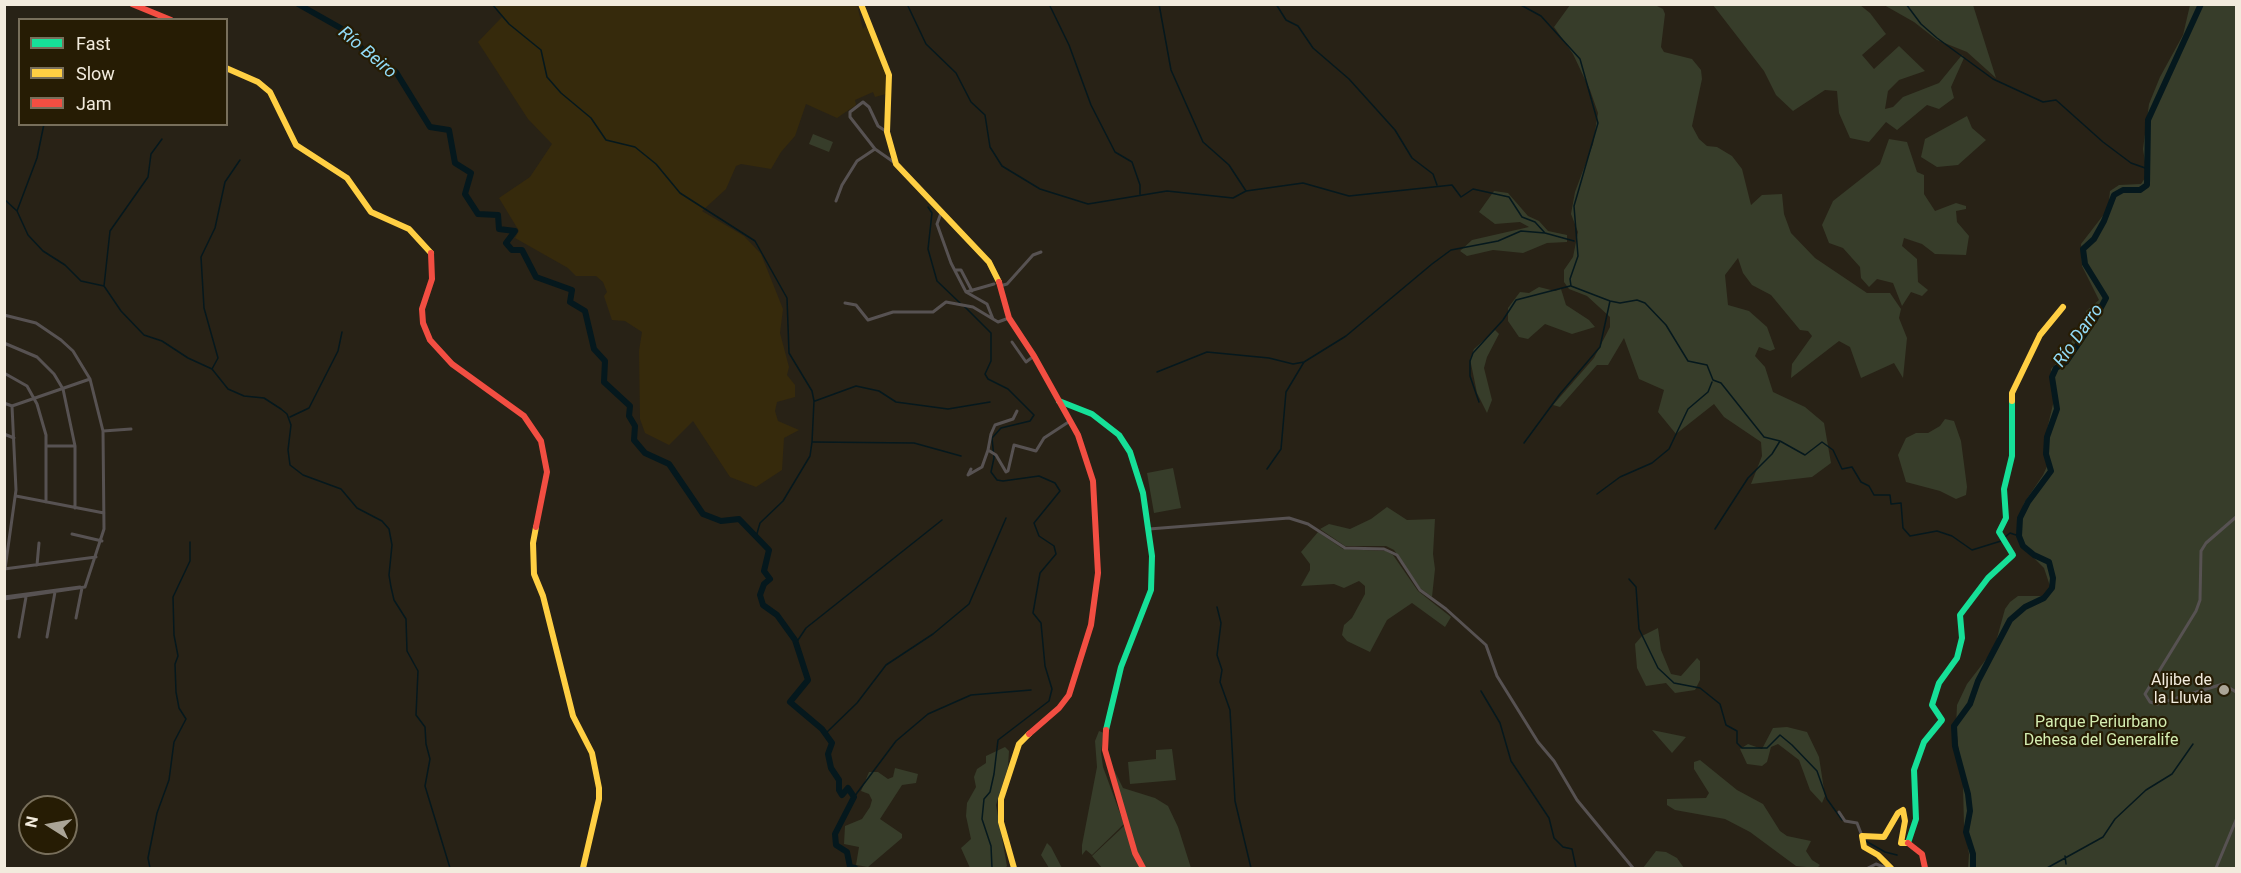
<!DOCTYPE html>
<html>
<head>
<meta charset="utf-8">
<style>
	body { margin:0 }
	#map { position:relative; width:2241px; height:873px; overflow:hidden; background:#282216; font-family:Roboto,sans-serif }
	canvas { display:block }
	.frame { position:absolute; inset:0; border:6px solid #f2ebdd; pointer-events:none }
	.legend { position:absolute; left:18px; top:18px; width:210px; height:108px; box-sizing:border-box; background:#261c04; border:2px solid #786f5b; margin:0; padding:8px 10px; list-style:none; font-size:18px; color:#f2ebdd }
	.legend li { display:flex; align-items:center; gap:12px; height:30px }
	.legend b { width:30px; border:2px solid #786f5b }
	.north { position:absolute; left:18px; top:795px; width:60px; height:60px; box-sizing:border-box; background:#261c04; border:2px solid #786f5b; border-radius:50%; rotate:281deg; font-size:16px; font-weight:700; line-height:24px; text-align:center; color:#f2ebdd }
	.north::after { content:''; display:block; margin:auto; width:21px; height:27px; background:#aba597; clip-path:polygon(50% 0,100% 100%,50% 72%,0 100%) }
</style>
</head>
<body>
<div id="map">
<canvas width="2241" height="873"></canvas>
<div class="frame"></div>
<ul class="legend">
<li><b style="height:8px;background:#16e098"></b>Fast</li>
<li><b style="height:8px;background:#ffcf43"></b>Slow</li>
<li><b style="height:8px;background:#f24e42"></b>Jam</li>
</ul>
<div class="north">N</div>
</div>
<script>
const context = document.querySelector('canvas').getContext('2d');
context.lineJoin = 'round';
function fillPath(path, color) { context.fillStyle = color; context.fill(path, 'evenodd'); }
const shape = rows => new Path2D(rows.map(r => 'M' + r).join(''));
function strokePath(path, color, width, dash) { context.strokeStyle = color; context.lineWidth = width; context.lineCap = dash ? 'butt' : 'round'; context.setLineDash(dash || []); context.stroke(path); }
function write(font, color, halo, rows, align = 'center') {
  context.font = font + ' Roboto,sans-serif'; context.lineWidth = 4.5; context.setLineDash([]); context.textBaseline = 'middle'; context.strokeStyle = halo; context.fillStyle = color; for (const [text, x, y, turn = 0] of rows) {
    context.save(); context.translate(x, y); context.rotate((+turn || 0) * Math.PI / 180); context.textAlign = isNaN(turn) ? turn : align; if (halo) context.strokeText(text, 0, 0); context.fillText(text, 0, 0); context.restore();
  }
}
const built = shape([
	[494,5,857,5,863,29,867,25,887,75,886,94,875,97,873,92,855,100,856,105,837,118,806,104,795,136,781,152,771,169,741,164,736,166,726,189,702,211,744,236,761,254,783,309,780,333,789,367,787,375,795,385,795,397,777,402,775,411,778,421,799,430,784,438,782,470,756,487,730,477,693,421,669,445,645,433,640,419,639,351,642,332,625,321,612,320,604,296,607,292,603,282,596,276,576,276,568,268,515,238,519,231,499,198,530,177,552,144,528,119,478,42,502,17]
]);
const green = shape([
	[1570,5,1655,5,1663,9,1665,14,1661,47,1664,52,1692,59,1701,70,1702,79,1692,126,1699,139,1707,146,1717,147,1732,156,1742,169,1751,205,1762,195,1782,194,1784,214,1791,233,1815,258,1867,293,1890,293,1901,309,1899,318,1907,338,1903,378,1894,363,1861,378,1850,347,1839,341,1791,378,1792,364,1812,336,1808,331,1800,330,1771,295,1752,285,1743,273,1738,258,1725,275,1728,305,1749,311,1767,327,1775,349,1770,351,1759,347,1755,356,1765,367,1773,392,1805,407,1824,423,1831,463,1812,477,1751,484,1762,456,1761,442,1724,417,1714,404,1676,434,1658,412,1664,390,1639,379,1624,338,1608,365,1597,365,1560,407,1553,405,1594,358,1610,327,1610,317,1587,296,1569,289,1564,282,1564,270,1573,257,1578,232,1571,214,1575,192,1593,144,1598,113,1590,90,1573,54,1554,27],
	[1713,5,1860,5,1870,13,1886,34,1862,55,1874,69,1899,46,1925,71,1899,80,1888,91,1885,109,1893,107,1903,97,1939,83,1962,55,1964,58,1951,87,1954,98,1939,109,1927,105,1897,130,1886,122,1869,142,1850,138,1839,113,1837,91,1825,90,1793,111,1776,95,1764,71],
	[1884,5,1973,5,1996,78,1967,52,1937,40,1914,22],
	[2190,5,2236,5,2236,868,1968,868,1969,854,1964,826,1963,785,1956,727,1957,705,1967,684,1994,649,2005,609,2010,602,2018,596,2046,596,2051,589,2044,568,2022,546,2017,530,2024,503,2043,475,2050,460,2045,438,2054,400,2051,369,2068,350,2074,336,2087,328,2089,322,2086,311,2099,300,2082,266,2081,244,2108,209,2110,191,2119,185,2141,184,2147,175,2143,149,2149,104,2160,77,2183,35],
	[1967,116,1972,128,1986,140,1958,165,1937,167,1921,157,1925,139],
	[813,134,833,142,829,152,809,144],
	[1889,139,1907,142,1917,172,1924,175,1924,194,1935,211,1956,203,1966,206,1966,209,1956,211,1957,222,1969,236,1966,255,1935,254,1922,244,1904,238,1902,246,1917,259,1918,282,1928,290,1922,296,1911,292,1902,306,1893,283,1877,279,1869,287,1861,278,1860,267,1843,248,1829,243,1822,225,1833,201,1880,164],
	[1494,191,1508,193,1528,216,1539,221,1548,231,1567,235,1567,242,1547,243,1523,253,1493,250,1467,256,1460,251,1472,240,1529,227,1520,222,1495,224,1479,212],
	[1539,287,1555,291,1561,289,1566,305,1589,320,1595,327,1572,334,1545,324,1528,339,1519,337,1508,321,1508,308,1520,292,1529,293],
	[1495,330,1499,334,1487,357,1484,368,1492,400,1487,413,1477,393,1470,359,1474,349],
	[1945,419,1954,421,1961,441,1967,487,1966,495,1956,499,1940,491,1906,482,1898,455,1906,438,1916,433,1928,433,1940,426],
	[1173,468,1181,508,1154,513,1147,473],
	[1387,507,1407,520,1435,519,1433,554,1435,569,1432,597,1420,588,1394,550,1386,546,1345,546,1320,529,1329,524,1350,529,1371,519],
	[1318,532,1343,549,1386,551,1393,555,1418,591,1451,617,1445,627,1412,603,1387,620,1370,652,1347,641,1342,635,1344,625,1352,618,1365,594,1365,586,1359,581,1344,588,1334,584,1301,586,1310,570,1310,564,1301,552],
	[1658,628,1661,650,1671,674,1681,676,1697,658,1700,661,1700,680,1695,690,1675,693,1666,683,1646,686,1637,668,1635,644,1642,636],
	[1787,727,1807,732,1819,757,1825,796,1822,803,1810,790,1799,760,1778,744,1771,747,1767,762,1762,766,1747,764,1740,749,1748,744,1762,749,1773,728],
	[1652,730,1686,737,1672,753],
	[1099,731,1104,733,1101,752,1103,767,1124,824,1092,855,1086,850,1082,855,1082,845,1097,767,1095,741],
	[1005,747,1009,751,1008,767,996,805,1007,866,1005,868,970,868,961,848,971,839,966,816,967,803,976,787,974,777,977,769,986,763,986,756],
	[1172,749,1176,780,1130,784,1128,762,1156,759,1156,750],
	[1700,760,1737,790,1763,804,1780,831,1787,836,1811,841,1806,851,1812,860,1820,865,1817,868,1796,866,1750,832,1725,819,1675,810,1667,805,1667,799,1706,798,1709,793,1694,769,1694,762],
	[1111,764,1123,788,1155,798,1168,806,1178,827,1191,868,1144,868,1135,849],
	[895,768,918,774,916,783,902,785,880,819,902,834,902,838,868,867,856,865,859,847,844,844,845,826,862,819,870,807,872,800,869,794,861,791,869,772,878,772,888,779,893,777],
	[1125,825,1134,855,1140,868,1102,868,1092,856],
	[1047,843,1051,847,1062,868,1049,868,1041,855],
	[1656,851,1666,852,1677,858,1684,868,1643,868]
]);
const stream = shape([
	[492,4,509,24,541,50,547,77,561,93,591,118,606,140,635,147,656,164,680,193,755,241,787,298,789,353,812,391,814,401,812,442,810,456,783,501,760,523,756,537],
	[907,4,926,44,956,73,971,102,985,115,990,147,1002,166,1040,189,1088,204,1167,191,1233,198,1246,191,1303,183,1349,196,1452,185,1461,197,1473,189,1509,197,1522,217,1535,222,1545,233],
	[1049,4,1069,45,1091,105,1115,152,1132,162,1140,185,1140,194],
	[1159,4,1171,70,1203,142,1229,165,1246,191],
	[1276,4,1286,20,1298,26,1313,48,1349,79,1395,130,1412,158,1433,174,1437,185],
	[1519,4,1541,16,1580,59,1598,123,1574,206,1578,256,1570,279,1571,286,1610,301,1620,303,1637,300,1645,303,1666,325,1688,361,1707,365,1713,380,1721,383,1764,437,1780,441,1805,455,1822,442,1833,450,1842,469,1852,467,1861,482,1869,486,1874,495,1890,495,1891,504,1901,503,1903,528,1910,536,1937,531,1952,536,1972,550,2001,541],
	[1906,4,1921,24,1937,38,1993,79,2043,102,2056,100,2103,142,2131,163,2148,169],
	[4,199,17,211,28,235,43,251,65,265,81,281,104,286,121,311,144,335,162,341,188,358,212,369,228,389,244,396,264,398,281,409,287,414,291,425,288,450,290,465,303,475,341,489,357,508,382,521,389,529,392,545,389,575,391,587,394,600,406,619,407,651,418,671,416,715,425,727,426,744,430,759,425,786,450,868],
	[928,207,932,213,928,249,937,281,960,303],
	[17,211,37,158,44,124],
	[104,286,110,231,148,177,151,154,162,139],
	[964,306,991,333,991,361,985,374,988,379,1008,389,1034,415,1030,421,1001,428,992,438,994,458,991,472,997,480,1003,481,1039,476,1055,483,1060,491,1034,523,1039,536,1054,546,1056,554,1040,573,1033,613,1041,623,1045,666,1052,689,1049,701,998,740,994,774,990,792,984,799,982,819,991,846,992,868],
	[212,369,218,358,204,308,201,257,215,228,225,182,240,160],
	[1157,372,1207,352,1269,358,1293,364,1304,362],
	[815,401,856,386,879,391,896,402,948,409,990,402],
	[1479,402,1470,376,1470,361,1473,353,1503,320,1516,300,1570,286],
	[290,417,309,408,338,351,342,332],
	[813,442,914,443,961,456],
	[1524,443,1560,394,1600,347,1610,301],
	[1267,469,1281,449,1286,392,1304,362,1346,336,1432,264,1451,250,1498,241,1521,231,1545,233,1574,241],
	[1597,494,1620,477,1652,463,1669,449,1688,409,1708,392,1712,382],
	[1715,529,1748,478,1772,454,1780,441],
	[2005,537,2010,533,2019,536],
	[1629,579,1636,587,1639,629,1658,668,1674,683,1700,688,1720,704,1726,725,1737,731,1737,743,1742,748,1767,748,1780,735,1792,745,1817,771,1827,799,1842,820],
	[1217,607,1221,623,1217,655,1222,670,1220,682,1230,710,1235,801,1251,868],
	[796,643,806,628,942,520],
	[1481,691,1500,723,1511,761,1549,818,1554,838,1563,847,1572,849,1576,868],
	[825,734,857,703,886,665,933,634,969,604,1006,518],
	[854,797,896,741,928,714,971,695,1031,690],
	[1864,840,1885,852,1897,855],
	[2065,856,2066,864],
	[150,868,148,858,157,813,169,780,174,742,186,719,179,708,176,692,175,664,178,656,174,635,173,597,190,561,190,542],
	[2047,868,2103,837,2115,819,2146,790,2172,774,2193,744]
]);
const river = shape([
	[298,4,344,30,367,54,396,72,430,127,449,130,455,163,471,173,465,194,478,214,498,215,499,229,515,231,506,243,512,250,522,250,536,277,572,290,570,302,585,311,594,349,605,361,604,382,630,406,629,416,635,426,634,440,645,453,669,464,703,514,721,521,739,519,769,550,764,571,770,579,764,584,760,595,763,605,777,615,795,640,808,680,790,702,822,729,832,743,828,754,831,768,839,780,839,790,842,795,848,788,854,797,835,834,836,845,847,852,850,867,855,868],
	[1973,868,1973,854,1966,832,1970,811,1968,794,1955,746,1954,726,1970,704,1978,681,2010,620,2025,607,2044,598,2052,588,2053,578,2049,562,2034,555,2023,546,2019,536,2020,518,2028,502,2051,471,2046,454,2047,437,2057,409,2052,377,2056,368,2066,362,2095,319,2106,298,2085,264,2083,249,2094,239,2104,221,2114,195,2123,190,2140,190,2147,185,2148,120,2201,4]
]);
const street = shape([
	[887,132,878,126,869,107,863,102,850,112,850,117,875,149,895,163],
	[836,201,842,185,857,161,875,149],
	[941,213,937,224,951,263,966,292,987,304,993,319],
	[955,270,961,270,972,291],
	[1000,286,1007,284,1033,255,1041,252],
	[966,292,994,284],
	[845,303,856,305,868,320,893,312,933,312,946,302,973,307,998,322,1009,318],
	[4,315,36,323,61,340,73,351,90,379,103,431,104,529,85,587,4,599],
	[1012,342,1026,362,1034,356],
	[4,343,37,357,54,374,63,389,75,446,75,508],
	[4,373,27,386,37,404,46,435,46,502],
	[4,403,12,406],
	[12,406,90,379],
	[1017,411,1013,419,995,425,991,434,988,450,996,455,1006,472,1008,471,1014,445,1036,451,1044,438,1070,421],
	[103,431,131,429],
	[4,434,14,438],
	[47,446,75,446],
	[971,469,968,475,982,467,988,450],
	[16,496,104,513],
	[2236,517,2206,543,2201,551,2200,600,2196,611,2145,694,2150,702,2157,704,2223,684,2236,692],
	[1149,529,1289,518,1308,524,1345,548,1384,549,1397,555,1420,590,1446,609,1486,645,1497,676,1538,742,1554,761,1577,800,1633,868],
	[72,534,102,541],
	[37,565,39,543],
	[4,569,96,557],
	[5,569,16,490,12,406],
	[4,597,80,587],
	[76,618,82,588],
	[19,637,26,597],
	[47,637,55,592],
	[1839,812,1845,821,1857,823,1862,836],
	[1868,868,1876,864,1886,868],
	[2216,868,2236,820]
]);
const fast = shape([
	[1059,401,1092,414,1119,435,1130,452,1143,493,1152,556,1151,590,1121,667,1106,730],
	[1908,843,1916,819,1914,770,1924,742,1942,720,1932,705,1939,683,1957,658,1962,638,1960,615,1988,578,2013,555,1999,532,2006,518,2004,489,2012,456,2012,401]
]);
const slow = shape([
	[861,4,889,75,887,132,896,164,989,262,999,282],
	[226,68,258,82,270,92,296,145,347,178,371,212,409,229,431,253],
	[2012,401,2012,393,2040,335,2063,307],
	[536,527,533,543,534,574,543,596,573,716,592,753,599,788,599,799,583,868],
	[1014,868,1001,822,1001,799,1019,744,1029,734],
	[1891,868,1878,855,1864,847,1862,836,1884,837,1898,813,1903,810,1905,821,1901,843,1908,843]
]);
const jam = shape([
	[132,4,171,20],
	[431,253,432,279,422,309,423,323,430,340,452,364,524,416,541,441,547,472,536,527],
	[999,282,1009,318,1034,356,1078,435,1093,481,1098,573,1091,625,1069,695,1059,708,1029,734],
	[1106,730,1105,750,1135,853,1143,868],
	[1908,843,1922,854,1925,868]
]);
const markers = [
	[2224,690,6,"#aba597"]
];
const poiNames = [
	["Aljibe de",2212,681],
	["la Lluvia",2212,699]
];
const parkNames = [
	["Parque Periurbano",2101,723],
	["Dehesa del Generalife",2101,741]
];
const waterNames = [
	["Río Beiro",367,53,40],
	["Río Darro",2079,336,-55]
];
fillPath(built, '#362a0c');
fillPath(green, '#373d2a');
strokePath(stream, '#05181d', 1.5);
strokePath(river, '#05181d', 6);
strokePath(street, '#575252', 3);
strokePath(fast, '#16e098', 6);
strokePath(slow, '#ffcf43', 6);
strokePath(jam, '#f24e42', 6);
for (const [x, y, r, color] of markers) { const dot = new Path2D(); dot.arc(x, y, r, 0, 2 * Math.PI); context.fillStyle = color; context.fill(dot); strokePath(dot, '#261c04', 2); }
write('16px', '#f2ebdd', '#261c04', poiNames, 'right');
write('16px', '#d4edb1', '#261c04', parkNames);
write('italic 18px', '#92dbf7', '#261c04', waterNames);
</script>
</body>
</html>
